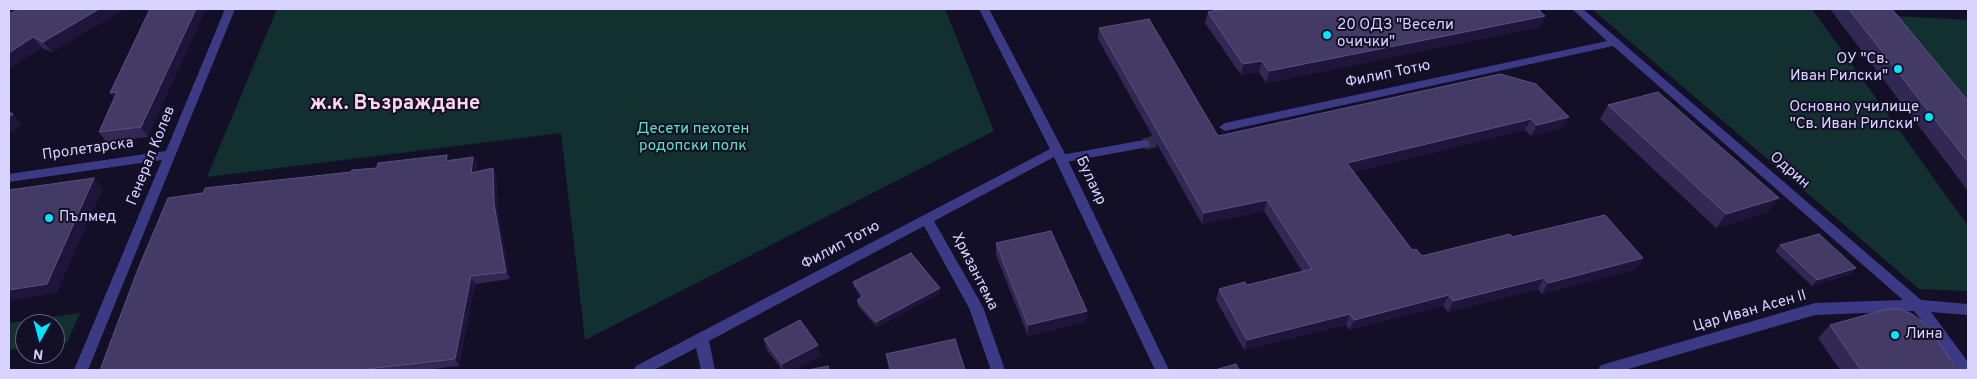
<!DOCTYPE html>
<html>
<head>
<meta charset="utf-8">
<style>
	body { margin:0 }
	#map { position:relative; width:1977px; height:379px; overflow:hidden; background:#130f26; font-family:Overpass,sans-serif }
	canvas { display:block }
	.frame { position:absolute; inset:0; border:10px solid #d9d4ff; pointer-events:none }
	.north { position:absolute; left:15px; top:314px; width:50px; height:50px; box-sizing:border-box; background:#130f26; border:1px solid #625e7d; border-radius:50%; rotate:187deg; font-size:14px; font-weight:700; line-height:20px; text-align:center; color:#d9d4ff }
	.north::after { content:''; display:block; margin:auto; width:18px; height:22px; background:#00e5ff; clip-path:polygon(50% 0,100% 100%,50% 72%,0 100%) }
</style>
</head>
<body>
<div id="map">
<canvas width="1977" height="379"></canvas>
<div class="frame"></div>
<div class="north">N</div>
</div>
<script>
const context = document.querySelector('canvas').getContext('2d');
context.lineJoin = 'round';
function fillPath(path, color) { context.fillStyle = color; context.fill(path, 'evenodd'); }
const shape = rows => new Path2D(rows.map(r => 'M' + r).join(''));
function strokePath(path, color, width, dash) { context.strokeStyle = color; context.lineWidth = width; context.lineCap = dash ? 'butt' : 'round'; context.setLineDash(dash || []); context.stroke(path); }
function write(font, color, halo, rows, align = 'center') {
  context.font = font + ' Overpass,sans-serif'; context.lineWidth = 4; context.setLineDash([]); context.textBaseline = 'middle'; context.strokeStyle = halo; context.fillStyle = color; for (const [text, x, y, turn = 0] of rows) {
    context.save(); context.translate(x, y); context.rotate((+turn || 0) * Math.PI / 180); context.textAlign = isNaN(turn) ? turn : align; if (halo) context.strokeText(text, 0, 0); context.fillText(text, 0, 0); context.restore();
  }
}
const green = shape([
	[277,9,945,9,994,131,585,340,561,133,207,177],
	[1592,9,1812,9,1968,226,1968,291,1919,289],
	[1895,16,1968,20,1968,112],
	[80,313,67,343,55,345,55,324,25,324,25,348,9,350,9,323]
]);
const pedestrianTunnel = shape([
	[1144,144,1171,138]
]);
const pedestrian = shape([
	[1144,140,1148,141,1150,144,1148,147,1061,163,1055,159,1061,155,1144,140]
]);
const minor = shape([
	[225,9,235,9,88,370,74,370,162,160,9,182,9,174,166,151,225,9],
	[979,9,989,9,1063,150,1169,370,1155,370,1054,157,934,221,983,307,1005,370,991,370,969,308,924,226,709,341,715,370,701,370,696,348,654,370,634,370,636,366,1050,149,979,9],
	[1572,9,1583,9,1921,300,1968,304,1968,315,1931,312,1968,362,1968,370,1958,370,1914,311,1815,315,1625,370,1598,370,1600,366,1605,364,1815,303,1903,300,1613,46,1225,131,1219,127,1225,123,1607,41,1572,9]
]);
const wall = shape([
	[9,9,124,9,52,52,42,48],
	[150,9,148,137,106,142,99,132,114,98],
	[1830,9,1892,9,1968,101,1968,191],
	[1208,12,1545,16,1540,27,1266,83,1259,72,1241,75,1205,23],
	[1099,28,1218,136,1500,74,1563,128,1531,136,1525,130,1353,172,1412,250,1422,256,1512,237,1636,269,1542,294,1538,289,1448,312,1443,306,1349,330,1346,325,1244,350,1216,300,1219,289,1247,285,1302,271,1264,211,1202,224,1098,39],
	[1608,105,1768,212,1716,228,1600,119],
	[473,157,477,164,476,172,493,168,496,175,498,211,510,279,475,284,459,366,424,370,100,370,351,172],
	[996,243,1087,311,1086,322,1028,336,996,255],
	[1780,245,1856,268,1851,274,1812,286,1775,251],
	[853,282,940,288,940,293,877,327,858,306,857,300,861,298,854,287],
	[1830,325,1957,370,1840,370,1818,338],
	[764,339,821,356,793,370,782,370,767,350],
	[886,354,965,370,889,370]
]);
const shadedWall = shape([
	[9,9,27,9,9,19],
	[99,9,124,9,52,52,43,42],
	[196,9,206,9,148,137,141,127],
	[1545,16,1540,27,1266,83,1269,71],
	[33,37,42,48,9,69,9,53],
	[1262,61,1259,72,1241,75,1243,64],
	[117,92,117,102,110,93],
	[13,114,23,125,9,134,9,117],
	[1569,117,1563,128,1531,136,1537,125],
	[1531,119,1525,130,1343,174,1347,163],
	[447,155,451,162,446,161],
	[473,157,477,164,475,180,471,173],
	[493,168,496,175,498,211,510,279,506,272,494,204],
	[94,178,103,188,57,293,9,301,9,290],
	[1779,198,1768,212,1716,228,1726,214],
	[1267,200,1264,211,1202,224,1204,213],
	[1643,258,1636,269,1542,294,1548,283],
	[1856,268,1851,274,1812,286,1817,280],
	[471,276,475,284,459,366,455,359],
	[1544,278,1538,289,1448,312,1453,301],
	[940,288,940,293,877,327,876,322],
	[1449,295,1443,306,1349,330,1354,320],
	[1087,311,1086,322,1028,336,1028,325],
	[1350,314,1346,325,1244,350,1247,340],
	[818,345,821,356,793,370,784,370,782,364]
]);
const building = shape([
	[19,9,99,9,43,42,33,37,9,53,9,14,19,9],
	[150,9,196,9,141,127,99,132,117,92,110,93,150,9],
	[1223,9,1538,9,1545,16,1269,71,1262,61,1243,64,1208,12,1223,9],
	[1849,9,1892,9,1968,101,1968,162,1849,9],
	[1149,19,1218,136,1500,74,1536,84,1569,117,1537,125,1531,119,1347,163,1412,250,1416,249,1422,256,1510,234,1512,237,1605,215,1643,258,1548,283,1544,278,1453,301,1449,295,1354,320,1350,314,1247,340,1219,289,1245,282,1247,285,1312,269,1267,200,1204,213,1099,28,1149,19],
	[1658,92,1779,198,1726,214,1608,105,1658,92],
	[9,112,13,114,9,117,9,112],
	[447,155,446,161,473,157,471,173,493,168,494,204,506,272,471,276,455,359,367,369,367,370,100,370,138,269,168,198,203,193,205,188,351,172,352,170,377,168,378,163,447,155],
	[94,178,47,284,9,290,9,190,94,178],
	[1051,231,1087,311,1028,325,996,243,1051,231],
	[1819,234,1856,268,1817,280,1780,245,1819,234],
	[911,253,940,288,876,322,857,300,863,296,853,282,911,253],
	[1887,309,1900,309,1912,314,1930,328,1957,370,1861,370,1830,325,1887,309],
	[800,320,818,345,782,364,764,339,800,320],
	[955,339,965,370,891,370,886,354,955,339],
	[1236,364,1239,370,1215,370,1236,364],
	[828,366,829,370,808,370,828,366]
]);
const markers = [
	[1327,35,5,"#00e5ff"],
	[1898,69,5,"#00e5ff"],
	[1929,117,5,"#00e5ff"],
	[49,218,5,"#00e5ff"],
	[1895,335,5,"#00e5ff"]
];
const poiNames = [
	["20 ОДЗ \"Весели",1337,26],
	["очички\"",1337,43],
	["ОУ \"Св.",1888,60,"right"],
	["Иван Рилски\"",1888,77,"right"],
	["Основно училище",1919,108,"right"],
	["\"Св. Иван Рилски\"",1919,125,"right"],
	["Пълмед",59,218],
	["Лина",1905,335]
];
const streetNames = [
	["Филип Тотю",1388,75,-12],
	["Пролетарска",88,150,-8],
	["Генерал Колев",152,156,-68],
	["Одрин",1789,171,41],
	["Булаир",1090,181,65],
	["Филип Тотю",841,246,-28],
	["Хризантема",974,272,63],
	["Цар Иван Асен II",1750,312,-16]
];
const parkNames = [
	["Десети пехотен",693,130],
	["родопски полк",693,147]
];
const districtNames = [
	["ж.к. Възраждане",395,105]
];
fillPath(green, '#12302f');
strokePath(pedestrianTunnel, '#312d47', 12, [12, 6]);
fillPath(pedestrian, '#3d3a85');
fillPath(minor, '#3d3a85');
fillPath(wall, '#312854');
fillPath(shadedWall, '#1d163a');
fillPath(building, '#433a66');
strokePath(building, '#5a527e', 1);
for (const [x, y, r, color] of markers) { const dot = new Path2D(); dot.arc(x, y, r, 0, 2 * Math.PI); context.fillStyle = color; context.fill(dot); strokePath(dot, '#130f26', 2); }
write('15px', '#d9d4ff', '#130f26', poiNames, 'left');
write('15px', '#d9d4ff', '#130f26', streetNames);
write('15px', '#5fe0c0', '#130f26', parkNames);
write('bold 20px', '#ffd6f0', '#130f26', districtNames);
</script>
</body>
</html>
